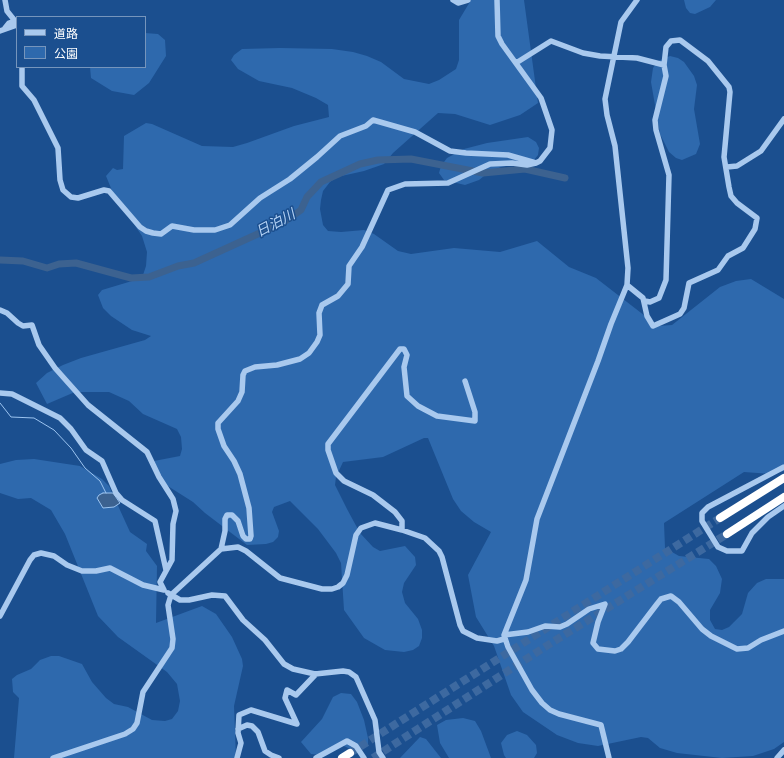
<!DOCTYPE html>
<html>
<head>
<meta charset="utf-8">
<style>
	body { margin:0 }
	#map { position:relative; width:784px; height:758px; overflow:hidden; background:#1b4f8f; font-family:"Roboto Condensed","Noto Sans JP",sans-serif }
	canvas { display:block }
	.legend { position:absolute; left:16px; top:16px; width:130px; height:52px; box-sizing:border-box; background:#1b4f8f; border:1px solid #7695bc; margin:0; padding:5px 7px; list-style:none; font-size:12px; color:#fff }
	.legend li { display:flex; align-items:center; gap:8px; height:20px }
	.legend b { width:20px; border:1px solid #7695bc }
</style>
</head>
<body>
<div id="map">
<canvas width="784" height="758"></canvas>
<ul class="legend">
<li><b style="height:5px;background:#a9c9ee"></b>道路</li>
<li><b style="height:11px;background:#2e69ad"></b>公園</li>
</ul>
</div>
<script>
const context = document.querySelector('canvas').getContext('2d');
context.lineJoin = 'round';
function fillPath(path, color) { context.fillStyle = color; context.fill(path, 'evenodd'); }
const shape = rows => new Path2D(rows.map(r => 'M' + r).join(''));
function strokePath(path, color, width, dash) { context.strokeStyle = color; context.lineWidth = width; context.lineCap = dash ? 'butt' : 'round'; context.setLineDash(dash || []); context.stroke(path); }
function write(font, color, halo, rows, align = 'center') {
  context.font = font + ' "Roboto Condensed","Noto Sans JP",sans-serif'; context.lineWidth = 3; context.setLineDash([]); context.textBaseline = 'middle'; context.strokeStyle = halo; context.fillStyle = color; for (const [text, x, y, turn = 0] of rows) {
    context.save(); context.translate(x, y); context.rotate((+turn || 0) * Math.PI / 180); context.textAlign = isNaN(turn) ? turn : align; if (halo) context.strokeText(text, 0, 0); context.fillText(text, 0, 0); context.restore();
  }
}
const green = shape([
	[471,0,524,0,538,103,520,115,490,125,455,114,438,113,393,153,384,164,364,171,337,177,330,182,323,191,321,200,320,209,323,225,328,231,341,232,364,230,374,234,398,251,411,254,454,248,500,252,537,241,569,267,596,278,658,326,672,325,720,287,736,281,751,279,784,299,784,471,771,474,744,472,664,523,665,548,679,556,709,559,716,566,722,579,720,593,710,610,710,620,715,629,722,630,729,627,742,614,748,593,757,583,766,579,784,579,784,742,774,749,753,756,722,758,677,753,660,748,648,738,641,737,598,746,578,743,557,735,523,712,511,695,494,646,476,617,468,575,491,532,474,522,461,511,453,499,428,438,424,438,383,457,343,462,336,477,335,485,347,509,360,533,373,547,380,551,405,546,415,557,416,565,404,583,402,592,405,603,418,619,422,630,422,638,419,646,413,650,404,652,385,650,364,638,344,610,341,563,336,553,318,529,290,501,274,507,272,512,279,531,278,537,273,542,266,544,247,545,205,513,193,502,163,483,154,461,180,456,182,449,181,437,177,429,143,414,129,401,109,392,75,392,47,404,36,383,47,373,63,365,81,358,145,340,151,336,132,330,111,316,103,308,98,295,102,290,142,278,146,266,147,252,142,236,113,193,106,176,113,168,117,170,123,169,124,136,146,123,152,124,202,146,233,147,247,143,294,126,329,117,328,105,316,98,292,88,259,81,238,69,231,60,234,55,242,49,280,48,332,49,353,52,367,56,381,62,404,79,429,84,439,80,456,69,459,60,459,20],
	[684,0,716,0,710,7,695,14,690,13,686,8],
	[145,33,158,34,165,40,166,56,149,83,134,95,112,91,91,78,90,67,145,67],
	[670,56,678,58,684,62,694,76,697,85,694,109,700,144,696,154,682,160,676,158,669,152,660,134,651,82,653,68,658,61],
	[528,137,536,142,539,148,538,155,534,160,501,167,489,172,479,180,465,185,444,180,439,173,441,166,447,158,464,149,487,143],
	[34,459,80,466,102,479,109,486,130,532,147,544,146,551,157,566,156,623,202,606,216,614,232,637,242,659,243,666,234,706,236,758,14,758,19,698,13,692,12,679,17,675,31,669,40,660,51,656,59,656,82,664,92,682,106,698,114,704,128,707,152,720,165,721,172,719,178,711,180,701,177,684,167,672,118,637,98,616,65,534,51,510,31,498,18,499,0,493,0,464,16,460],
	[341,693,351,694,357,702,364,720,368,738,368,746,352,750,340,744,321,755,311,754,301,742,322,719,333,697],
	[463,718,475,721,481,731,491,758,449,758,440,743,437,725,446,720],
	[517,731,527,735,536,745,537,753,534,758,506,758,504,755,501,743,507,735],
	[420,737,426,739,441,758,400,758]
]);
const water = shape([
	[103,493,113,493,120,503,114,507,103,508,97,498,99,495,103,493]
]);
const stream = shape([
	[0,403,11,417,34,418,54,430,71,448,85,468,100,481,106,493]
]);
const river = shape([
	[0,260,23,261,47,268,59,264,76,263,131,278,149,277,178,266,194,263,284,222,301,210,307,197,321,182,360,164,378,160,411,159,483,173,525,169,565,178]
]);
const highwayTunnel = shape([
	[350,753,720,518],
	[373,758,548,645,727,534]
]);
const minor = shape([
	[453,0,458,3,468,0],
	[5,28,9,23,15,21,7,11,5,0],
	[0,31,17,25],
	[516,63,551,41,583,53,600,56,637,58,664,65],
	[22,67,22,86,34,100,58,148,60,180,63,190,71,197,78,198,104,190,109,191,140,227,146,231,153,233,161,234,172,226,194,230,215,230,230,225,260,198,290,179,317,157,340,136,366,126,373,120,415,132,450,151,466,153,508,155,536,163],
	[727,167,737,166,761,151,784,119],
	[627,285,643,298,647,316,653,326,680,314,684,308,689,283,718,270,728,256,743,248,755,229,757,218,737,203,731,196,729,187,724,157,730,92,729,87,708,61,680,40,671,41,666,47,664,65,666,76,655,120,656,130,669,175,666,280,659,298,650,302,645,301],
	[0,310,7,313,18,323,23,326,32,325,39,345,55,368,88,405,147,452,159,477,173,499,176,511,173,524,172,560,160,582,164,590,143,585,110,568,96,571,82,571,67,565,54,556,41,553,34,555,30,560,0,616],
	[0,393,12,394,60,418,71,429,86,450,102,461,116,493,122,500,155,521,166,570],
	[784,467,708,507,702,513,702,521,718,547,727,551,742,551,752,533,768,517,784,506],
	[402,530,402,521,395,512,373,495,344,481,336,473,328,450,328,444,400,349,404,349,407,355,404,367,407,396,418,406,437,416,475,421,475,412,465,381],
	[221,549,225,531,225,519,227,515,232,515,238,521,243,536,246,539,250,539,251,536,249,508,240,474,234,461,224,446,218,429,218,423,238,401,242,392,243,375,245,371,255,367,277,365,300,359,309,353,317,342,320,335,319,313,322,305,338,296,348,284,349,266,362,247,388,190,405,184,448,183,490,164,512,163,527,165,536,163,540,161,550,148,552,130,541,98,502,44,498,36,497,0],
	[168,593,180,600,189,600,212,595,225,596,243,620,265,640,284,664,293,669,315,674,343,671,349,672,356,677,375,720,379,752,383,758],
	[504,635,528,632,545,626,560,627,567,624,589,609,605,604,598,622,593,643,598,649,615,651,621,649,628,642,657,604,661,599,671,596,679,602,702,629,711,636,737,649,748,648,761,640,784,631],
	[238,729,247,725,252,726,258,732,265,751,271,755,279,758],
	[53,758,125,734,133,729,137,723,143,692,172,648,173,639,168,605,171,595,221,549,238,547,246,551,280,578,322,589,332,589,338,587,343,583,347,575,356,535,361,528,375,523,402,530,425,538,439,551,442,557,460,625,463,631,477,638,497,641,504,639],
	[237,758,241,743,238,733,239,715,251,710,297,724,285,698,287,690,296,695,316,674],
	[316,758,347,741,356,746,364,758],
	[609,758,601,725,559,714,550,710,542,703,532,690,508,647,504,635,526,580,537,519,598,361,611,324,627,285,628,268,615,146,607,115,605,99,621,22,637,0],
	[777,758,784,750]
]);
const highway = shape([
	[720,518,784,478],
	[727,534,784,497],
	[342,758,350,753]
]);
const waterNames = [
	["日泊川",276,224,-28]
];
fillPath(green, '#2e69ad');
fillPath(water, '#3c6290');
strokePath(water, '#9cc4f0', 1);
strokePath(stream, '#9cc4f0', 1);
strokePath(river, '#3c6290', 7);
strokePath(highwayTunnel, '#3d69a0', 8, [8, 4]);
strokePath(minor, '#a9c9ee', 5.5);
strokePath(highway, '#fff', 8);
write('italic 14px', '#b5d3f5', '#1b4f8f', waterNames);
</script>
</body>
</html>
